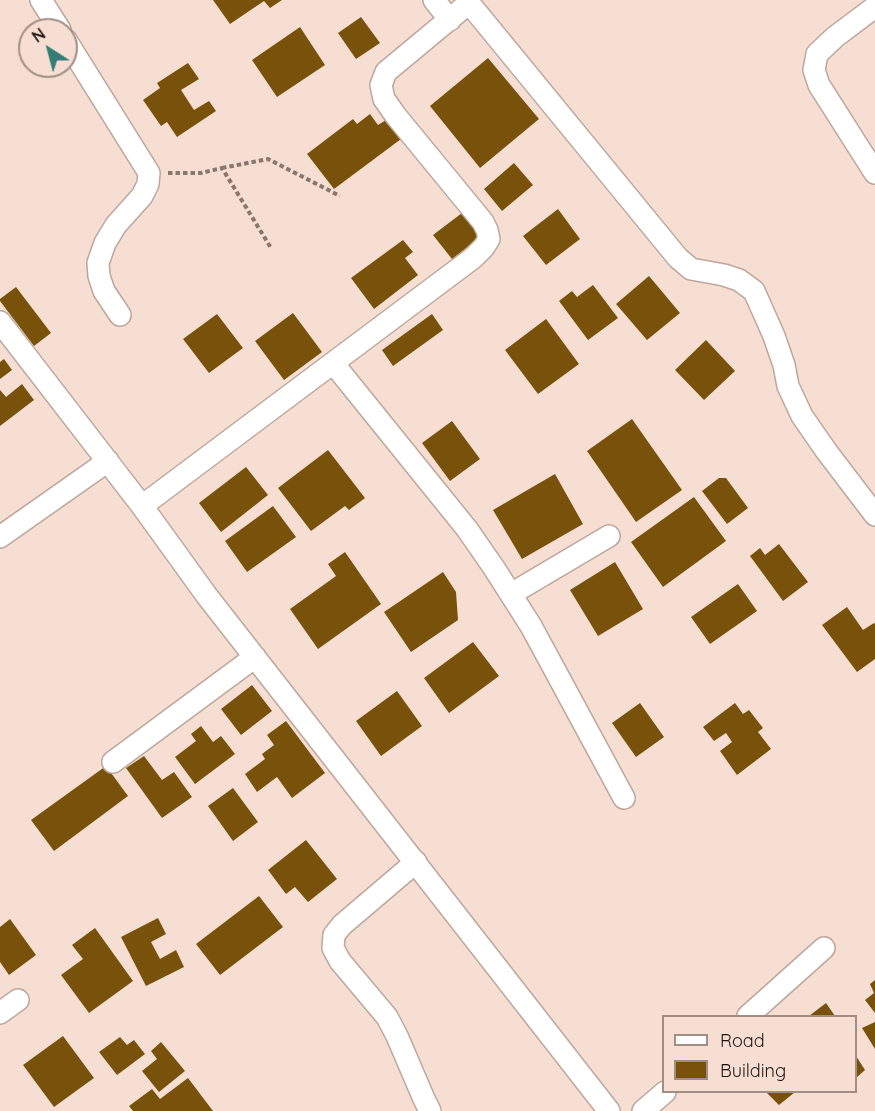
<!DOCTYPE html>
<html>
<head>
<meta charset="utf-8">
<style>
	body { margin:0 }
	#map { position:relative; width:875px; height:1111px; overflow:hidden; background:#f7ded2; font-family:Quicksand,sans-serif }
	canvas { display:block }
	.legend { position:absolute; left:662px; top:1015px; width:195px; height:78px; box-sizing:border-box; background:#f7ded2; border:2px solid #a08e85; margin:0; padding:8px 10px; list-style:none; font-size:18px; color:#1d1511 }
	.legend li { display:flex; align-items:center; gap:12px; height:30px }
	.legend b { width:30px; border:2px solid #a08e85 }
	.north { position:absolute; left:18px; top:18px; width:60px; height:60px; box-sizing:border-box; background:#f7ded2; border:2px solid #a08e85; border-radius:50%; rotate:324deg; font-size:16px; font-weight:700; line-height:24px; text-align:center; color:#1d1511 }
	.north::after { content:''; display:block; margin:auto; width:21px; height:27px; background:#357c77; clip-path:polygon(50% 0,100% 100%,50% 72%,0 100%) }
</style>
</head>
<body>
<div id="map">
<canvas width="875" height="1111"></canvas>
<ul class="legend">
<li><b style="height:8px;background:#fff"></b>Road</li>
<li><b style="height:16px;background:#78510a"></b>Building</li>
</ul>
<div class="north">N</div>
</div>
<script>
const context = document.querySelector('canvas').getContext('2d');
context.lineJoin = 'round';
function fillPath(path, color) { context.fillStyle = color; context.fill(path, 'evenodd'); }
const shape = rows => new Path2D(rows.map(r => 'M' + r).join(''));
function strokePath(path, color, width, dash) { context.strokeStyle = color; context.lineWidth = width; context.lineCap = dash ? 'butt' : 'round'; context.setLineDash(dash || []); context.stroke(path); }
const building = shape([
	[213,0,282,0,270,8,264,1,230,24],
	[361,17,380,43,356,59,338,33],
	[300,27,325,65,277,97,252,60],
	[488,58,539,119,480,168,430,106],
	[188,63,199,79,181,90,194,110,209,101,216,111,177,137,167,122,161,126,143,100,160,88,157,83],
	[370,114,378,125,386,120,401,139,334,189,307,154,353,119,357,124],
	[514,163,533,185,502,211,484,189],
	[558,209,580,239,546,265,523,236],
	[462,213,480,237,452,259,433,235],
	[403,240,413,252,405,258,418,275,374,309,351,278],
	[649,276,680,313,647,340,616,304],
	[593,285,618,318,588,340,559,301,572,291,577,297],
	[16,287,51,333,34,346,0,301,0,299],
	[293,313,322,352,284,380,255,341],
	[217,314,243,348,209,373,183,339],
	[432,314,443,330,393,366,382,350],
	[546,319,579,364,538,394,505,350],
	[706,340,735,371,704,400,675,370],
	[4,359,12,370,0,379,0,362],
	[22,384,34,400,0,426,0,390,6,397],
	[632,419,682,490,636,522,587,451],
	[452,421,480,459,450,481,422,443],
	[328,450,365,498,349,510,345,506,311,531,278,488],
	[246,467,268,495,221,532,199,503],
	[555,474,583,524,522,559,493,510],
	[719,478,726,478,748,508,727,524,702,491],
	[694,497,726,541,663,587,631,542],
	[273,506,296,537,247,572,225,541],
	[779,544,808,582,783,601,750,556,760,548,765,555],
	[345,552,381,604,318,649,290,609,336,576,328,564],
	[615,562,643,609,598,636,570,590],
	[443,572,456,592,458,620,411,652,384,612],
	[738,584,757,611,710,644,691,617],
	[847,607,863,630,874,623,875,624,875,659,857,672,822,625],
	[473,642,499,676,449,713,424,678],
	[252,685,272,711,241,735,221,709],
	[397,691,422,726,381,756,356,721],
	[640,703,664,737,636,757,612,723],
	[735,703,743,714,749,710,763,728,758,732,771,749,737,775,720,751,732,742,726,733,714,741,703,727],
	[286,721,325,773,292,798,277,777,257,792,245,774,265,759,262,754,274,745,267,735],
	[201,726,213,742,221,736,235,754,195,784,175,757,196,741,191,734],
	[144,756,162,780,174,772,192,797,162,818,126,768],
	[106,766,128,796,54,851,31,820],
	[233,788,258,822,233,841,208,806],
	[306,840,337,879,308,902,295,887,286,894,268,870],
	[259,896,283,927,220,975,196,944],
	[158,918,166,934,151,942,160,959,176,950,184,967,146,986,121,937],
	[10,919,36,955,9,975,0,962,0,927],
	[95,928,133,981,89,1013,61,975,83,959,72,945],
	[875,980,875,1013,865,1000,874,993,870,984],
	[826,1003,835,1016,809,1016],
	[875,1022,875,1049,862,1028],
	[63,1036,94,1078,54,1107,23,1065],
	[120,1037,127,1045,134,1040,145,1054,117,1075,99,1052],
	[161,1042,185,1071,159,1092,142,1071,157,1059,151,1051],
	[856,1056,865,1070,856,1078],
	[188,1078,213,1111,133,1111,129,1106,152,1089,160,1099],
	[766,1092,795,1092,779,1105]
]);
const path = shape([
	[222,168,268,159,340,196],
	[168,173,201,173,222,168,271,248]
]);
const minor = shape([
	[41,0,60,30],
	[434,0,450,20],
	[875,7,835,37,817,54,814,70,819,85,875,173],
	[66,40,149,173,148,184,142,196,116,225,105,243,98,263,99,276,104,291,120,315],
	[0,322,142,506,473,258,484,247,489,239,487,230,483,222,396,116,384,99,381,85,386,72,469,3,678,258,691,269,724,275,739,280,754,291,774,336,784,365,788,386,802,416,827,452,875,515],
	[333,363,467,529,494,568,531,626,624,798],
	[142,506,207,596,609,1111],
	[0,537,108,461],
	[511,594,609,536],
	[113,762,255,657],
	[416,862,342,925,334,935,333,948,340,961,387,1017,397,1036,424,1099,430,1111],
	[0,1013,18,1000],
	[748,1016,824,948],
	[643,1111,665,1092]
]);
fillPath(building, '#78510a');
strokePath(minor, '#bea69b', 24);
strokePath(path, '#87776f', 4, [4.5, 3]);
strokePath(minor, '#fff', 21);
</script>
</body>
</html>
